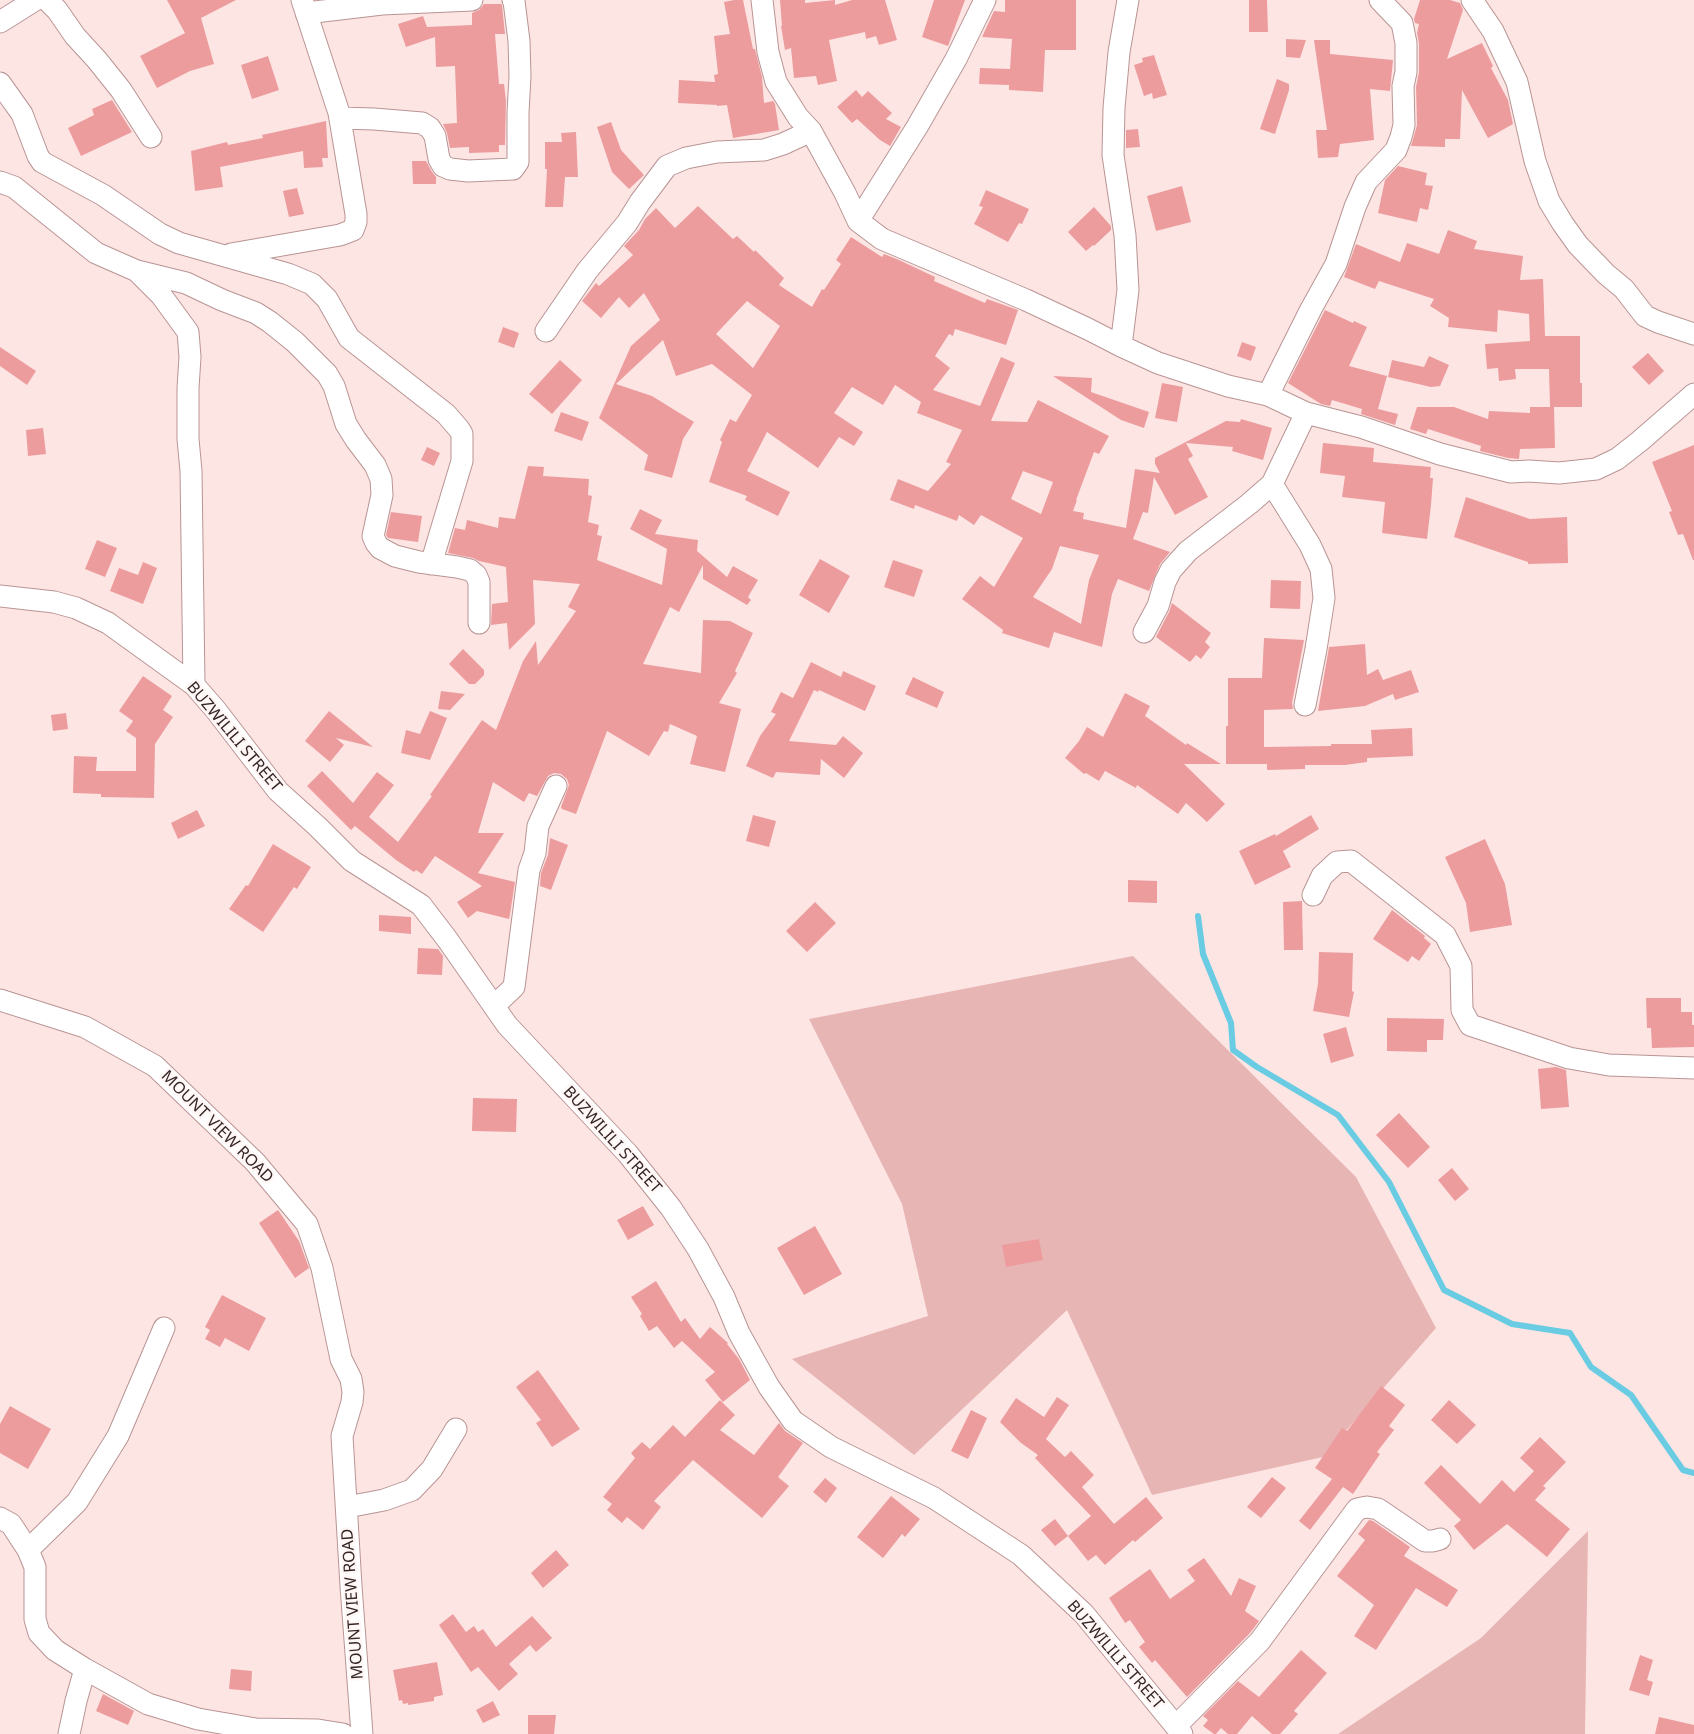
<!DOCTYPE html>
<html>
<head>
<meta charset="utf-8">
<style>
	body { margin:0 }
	canvas { display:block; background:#fde5e4 }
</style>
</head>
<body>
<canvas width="1694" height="1734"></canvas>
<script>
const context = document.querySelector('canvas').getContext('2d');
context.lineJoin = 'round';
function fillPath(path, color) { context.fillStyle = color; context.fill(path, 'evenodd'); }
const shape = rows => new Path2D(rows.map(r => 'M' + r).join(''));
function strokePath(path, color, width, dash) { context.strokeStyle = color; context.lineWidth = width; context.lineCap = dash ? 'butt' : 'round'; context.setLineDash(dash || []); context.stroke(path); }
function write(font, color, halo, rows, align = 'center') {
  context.font = font + ' "Noto Sans",sans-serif'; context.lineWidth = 5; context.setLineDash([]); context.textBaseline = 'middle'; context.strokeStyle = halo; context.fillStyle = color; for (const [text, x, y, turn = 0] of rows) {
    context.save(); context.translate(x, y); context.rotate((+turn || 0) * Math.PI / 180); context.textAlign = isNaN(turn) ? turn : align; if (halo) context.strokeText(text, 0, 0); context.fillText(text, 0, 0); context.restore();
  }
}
const green = shape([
	[1133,956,1356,1177,1436,1328,1323,1457,1152,1495,1067,1310,914,1455,792,1359,928,1316,902,1204,809,1019],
	[1588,1531,1585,1734,1338,1734,1481,1638]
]);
const stream = shape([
	[1198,916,1203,954,1231,1023,1233,1050,1257,1067,1338,1115,1389,1182,1444,1290,1512,1324,1570,1333,1591,1367,1631,1395,1683,1470,1694,1473]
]);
const building = shape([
	[167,0,236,0,201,18,214,64,190,71,157,88,140,56,185,33],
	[734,0,743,0,753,49,755,49,762,77,764,103,773,101,775,104,779,130,733,138,727,105,717,106,717,105,678,103,679,80,715,82,714,75,718,74,714,36,730,34,724,2],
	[780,0,805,0,805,3,835,0,835,5,852,0,885,0,897,40,879,45,876,36,866,39,865,32,829,40,837,81,818,85,816,76,794,78,791,48,785,50,781,26,782,26],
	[934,0,965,0,948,46,922,37],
	[1005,0,1076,0,1076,50,1045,50,1043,92,1009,90,1009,85,979,84,980,68,1010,69,1012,39,982,37,994,11,1005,12],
	[1249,0,1267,0,1268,32,1249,32],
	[1420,0,1450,0,1460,3,1463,10,1447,59,1482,43,1493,66,1491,68,1508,100,1513,124,1488,138,1462,90,1460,139,1445,139,1445,147,1411,146,1417,125,1416,87,1419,72,1419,43,1417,33,1419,24,1415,23,1414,19],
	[484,4,501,4,502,5,505,34,495,34,499,84,504,84,506,101,505,145,499,145,499,152,469,153,469,147,450,148,447,133,443,124,457,123,455,66,436,67,435,37,406,47,398,24,423,16,427,27,472,25,472,13,479,10],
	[1286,39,1306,40,1300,58,1286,57],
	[1314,40,1330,40,1330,54,1393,60,1390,91,1370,89,1374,140,1340,144,1338,157,1318,158,1316,130,1327,130],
	[1154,55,1167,95,1153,99,1152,93,1144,96,1134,65,1143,62,1142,58],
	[268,56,279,90,252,99,241,65],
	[1277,79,1289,84,1289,90,1275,134,1260,129],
	[856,90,862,97,868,91,892,113,886,119,901,127,890,146,880,140,857,119,852,123,837,107],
	[112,100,132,132,81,156,68,128,94,115,92,109],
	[326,121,328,158,322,158,323,167,304,168,303,151,220,167,223,187,195,191,191,151,227,142,228,145,263,138,262,135],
	[611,122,621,150,644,175,629,189,612,172,597,127],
	[1138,129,1140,147,1126,148,1126,130],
	[576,132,578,177,565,177,563,207,545,207,547,169,545,169,545,142,562,142,561,133],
	[412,161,426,161,432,172,436,177,436,184,413,184],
	[1398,166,1427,173,1425,185,1433,186,1428,210,1420,208,1417,222,1378,213,1385,180],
	[1182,186,1191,222,1156,231,1147,196],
	[297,188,304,214,289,217,283,191],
	[986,190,1029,209,1022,224,1019,223,1008,242,974,224,983,207,979,206],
	[698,206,733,239,737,236,754,252,755,250,784,278,779,285,812,307,822,289,824,290,841,264,836,260,851,237,882,257,884,254,899,260,935,277,934,281,985,303,987,299,1018,310,1006,345,955,329,953,336,949,334,935,356,950,368,933,390,980,406,1001,357,1015,363,991,421,1027,422,1038,400,1109,436,1099,454,1094,452,1076,500,1077,500,1073,511,1084,513,1083,519,1126,528,1135,469,1160,473,1155,464,1155,458,1226,421,1240,422,1241,419,1272,428,1263,460,1232,451,1233,447,1186,443,1193,456,1188,459,1208,497,1175,515,1154,477,1148,513,1143,512,1133,539,1170,552,1160,564,1149,591,1118,579,1112,594,1102,647,1054,632,1049,648,1002,633,1003,630,962,599,980,576,994,587,1023,538,981,515,974,525,959,515,957,521,915,505,914,509,890,500,898,479,928,491,951,464,946,462,962,430,917,413,921,402,895,385,883,405,852,387,834,413,863,432,854,446,839,437,818,468,767,432,747,471,790,492,778,516,745,500,747,496,709,482,722,442,720,440,730,419,736,422,752,395,712,364,676,376,663,340,616,384,652,396,694,422,683,439,672,478,644,470,648,455,599,418,631,346,660,320,644,293,629,308,619,297,601,318,582,301,596,283,599,286,633,255,624,246,639,230,645,219,656,208,675,228],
	[747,301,780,326,753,368,716,334],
	[1023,471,1053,482,1041,514,1011,499],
	[1060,546,1099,555,1089,580,1081,624,1033,597,1052,569],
	[1094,207,1111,226,1111,230,1094,246,1093,245,1086,251,1068,232],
	[1448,230,1477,241,1474,249,1523,256,1520,280,1543,279,1545,336,1580,336,1580,383,1582,383,1582,407,1550,407,1549,369,1515,369,1516,379,1499,381,1498,368,1487,369,1485,344,1530,341,1529,314,1498,310,1497,332,1448,327,1449,318,1430,306,1434,299,1379,281,1375,289,1344,277,1356,244,1400,262,1407,243,1439,254],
	[1325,310,1353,323,1354,321,1367,327,1349,366,1387,376,1378,409,1398,414,1395,425,1361,414,1362,409,1332,400,1330,406,1321,404,1288,383],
	[503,327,519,333,514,348,498,342],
	[1242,342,1256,347,1251,361,1237,356],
	[0,347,36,371,27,385,0,366],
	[1648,353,1664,371,1649,385,1632,367],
	[1429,356,1449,365,1440,386,1431,387,1388,377,1392,360,1424,367],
	[560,360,582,380,552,414,529,394],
	[1053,376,1092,378,1091,392,1149,412,1144,428,1121,420],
	[1162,383,1183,387,1177,422,1155,418],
	[1417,407,1454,407,1488,419,1489,411,1530,413,1530,407,1554,407,1555,448,1520,449,1519,459,1508,458,1480,451,1481,446,1428,429,1426,434,1410,429],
	[561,412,589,422,582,441,554,431],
	[43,428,46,454,28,456,26,430],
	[1323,443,1374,448,1373,462,1431,467,1430,478,1433,478,1431,505,1427,539,1382,533,1385,502,1342,497,1345,476,1320,473],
	[1694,445,1694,560,1693,560,1683,534,1678,535,1669,512,1672,511,1652,462],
	[427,447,440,453,434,466,421,460],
	[528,466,544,467,543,476,589,479,588,495,592,496,588,522,599,525,597,535,602,536,597,560,662,585,667,549,630,529,640,509,662,520,655,534,698,540,697,551,727,577,733,566,758,580,748,597,751,600,747,605,703,579,703,565,679,612,670,607,643,664,701,673,703,620,730,621,753,633,735,671,737,673,719,703,741,709,725,772,690,764,697,736,670,724,668,732,664,731,649,756,607,731,576,814,562,809,561,807,569,785,567,779,561,774,554,773,548,776,537,796,529,793,524,802,493,782,478,833,504,833,478,873,515,882,510,914,509,919,477,911,468,918,457,902,482,886,435,856,422,874,416,870,414,872,396,860,355,826,351,830,307,786,322,771,353,803,377,772,394,785,369,817,398,842,432,796,430,795,482,720,496,730,523,661,536,641,538,665,576,611,568,607,580,584,533,580,535,624,509,650,507,623,491,625,492,604,508,602,506,567,479,561,473,558,448,553,455,528,465,530,467,520,498,528,499,517,515,519],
	[1466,497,1530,519,1567,517,1568,563,1528,564,1528,562,1454,537],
	[391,512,422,516,418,542,388,538,386,535],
	[97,540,117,548,105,577,85,569],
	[820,559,850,576,829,613,799,595],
	[893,560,923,570,914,597,884,587],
	[143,562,157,568,143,604,110,591,119,568,138,575],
	[1271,580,1301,581,1300,609,1270,608],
	[1172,603,1211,633,1205,642,1210,647,1201,659,1196,655,1190,662,1156,637,1169,612],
	[1264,638,1304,640,1292,703,1293,709,1264,710,1264,747,1331,746,1331,744,1372,744,1371,730,1412,728,1413,756,1367,758,1367,762,1345,765,1305,765,1305,769,1267,770,1267,764,1226,764,1226,726,1228,726,1228,678,1262,678],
	[1365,644,1367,675,1378,669,1383,680,1411,670,1419,692,1395,700,1393,694,1365,706,1318,711,1329,647],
	[463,649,484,670,484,675,475,684,469,684,449,664],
	[811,662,841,677,843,671,876,686,865,711,819,690,818,692,814,690,789,741,836,745,843,736,863,753,844,778,821,759,820,775,776,772,773,778,746,766,760,736,776,714,771,712,781,692,793,698],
	[143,676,172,696,163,710,173,717,155,744,154,798,101,797,101,794,73,793,74,756,97,757,96,771,136,771,136,738,126,731,133,721,119,711],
	[913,677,944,692,937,708,905,694],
	[441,691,465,694,450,710,438,709],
	[1125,693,1150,706,1145,716,1186,745,1187,743,1221,764,1184,764,1225,804,1207,822,1186,803,1178,814,1137,785,1136,788,1105,771,1099,781,1086,773,1084,774,1065,758,1079,741,1087,727,1103,737],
	[329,711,373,747,336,738,344,745,330,762,305,741],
	[430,711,447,718,430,760,401,753,406,730,420,734],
	[66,713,68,729,53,731,51,715],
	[197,810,205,826,178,839,171,823],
	[753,815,776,821,769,847,746,841],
	[1311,815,1319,829,1283,851,1291,867,1255,885,1239,851,1275,834,1276,836],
	[550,838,568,845,551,890,540,886,541,873,548,855],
	[1485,839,1505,884,1512,925,1470,932,1466,903,1445,857],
	[273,844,311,867,297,889,294,887,263,932,229,909,246,885,248,886],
	[1128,880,1157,881,1157,903,1128,902],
	[1302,901,1303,950,1284,950,1283,902],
	[815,902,836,923,807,952,786,931],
	[1392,910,1425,936,1424,938,1431,944,1419,961,1412,956,1408,962,1373,939],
	[379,915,411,917,411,934,379,931],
	[418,948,438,949,443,956,442,975,417,974],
	[1319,952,1353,953,1352,991,1354,992,1349,1017,1313,1011,1318,984],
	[1646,998,1681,998,1681,1012,1692,1012,1692,1025,1694,1025,1694,1047,1652,1048,1651,1028,1647,1028],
	[1387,1018,1444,1019,1443,1040,1427,1040,1427,1052,1387,1051],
	[1346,1027,1354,1056,1331,1063,1323,1034],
	[1556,1067,1566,1070,1569,1107,1541,1109,1538,1069],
	[473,1098,517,1099,516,1132,472,1131],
	[1399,1113,1430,1147,1408,1168,1376,1135],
	[1452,1168,1469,1189,1455,1201,1438,1180],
	[643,1206,654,1225,628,1240,617,1220],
	[278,1210,299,1241,309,1268,295,1278,259,1223],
	[815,1226,842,1274,804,1295,777,1248],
	[1039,1239,1043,1260,1006,1267,1002,1245],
	[656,1281,681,1322,685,1318,700,1339,710,1327,728,1343,727,1344,739,1359,750,1380,723,1402,705,1380,715,1372,682,1341,674,1348,657,1326,649,1331,640,1316,642,1314,631,1297],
	[222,1295,266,1318,249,1351,225,1338,220,1347,205,1339,210,1330,205,1327],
	[538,1370,580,1429,552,1447,536,1423,541,1420,516,1387],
	[1381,1386,1405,1405,1389,1426,1394,1430,1377,1452,1380,1454,1353,1494,1343,1487,1310,1530,1299,1521,1332,1479,1315,1468,1342,1428,1347,1431],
	[1057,1397,1069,1405,1046,1439,1065,1457,1071,1451,1094,1475,1082,1487,1114,1524,1146,1497,1163,1518,1135,1542,1133,1540,1105,1565,1096,1555,1088,1561,1068,1536,1091,1516,1035,1458,1038,1455,1021,1443,1000,1422,1016,1398,1044,1417],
	[720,1400,735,1415,720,1430,754,1455,779,1423,785,1431,803,1443,778,1477,789,1486,762,1518,693,1460,654,1501,661,1507,643,1530,627,1517,622,1523,607,1510,612,1504,603,1497,635,1458,631,1453,642,1442,650,1449,673,1425,685,1437],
	[1449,1400,1476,1425,1457,1444,1431,1420],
	[10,1406,51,1429,28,1469,0,1453,0,1424],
	[971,1410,987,1418,968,1459,951,1451],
	[1540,1437,1566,1462,1543,1486,1546,1488,1535,1500,1570,1529,1547,1557,1507,1524,1474,1550,1454,1526,1461,1520,1424,1483,1441,1465,1480,1504,1502,1480,1514,1492,1534,1471,1520,1458],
	[1272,1477,1286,1488,1261,1518,1247,1507],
	[825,1478,837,1488,826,1503,813,1492],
	[891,1496,920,1519,905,1537,902,1534,883,1558,857,1537],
	[1055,1519,1068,1536,1055,1546,1041,1530],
	[1369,1520,1373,1521,1410,1547,1404,1556,1458,1590,1447,1607,1416,1588,1376,1650,1354,1636,1374,1605,1337,1576,1365,1540,1358,1534],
	[556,1550,569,1565,543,1588,531,1573],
	[1204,1558,1231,1596,1239,1578,1256,1586,1245,1611,1259,1621,1250,1633,1187,1697,1155,1660,1152,1663,1139,1647,1145,1642,1130,1620,1125,1623,1109,1598,1150,1569,1170,1599,1195,1581,1187,1570],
	[453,1614,466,1632,474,1626,478,1632,483,1629,496,1647,532,1616,552,1638,536,1652,530,1645,509,1664,518,1674,499,1691,478,1667,471,1672,439,1625],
	[1301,1650,1327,1673,1294,1711,1298,1714,1280,1734,1272,1734,1252,1716,1237,1734,1228,1734,1221,1728,1216,1734,1214,1734,1203,1726,1208,1720,1203,1716,1238,1681,1259,1697],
	[1640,1655,1653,1660,1647,1680,1653,1682,1649,1696,1629,1690],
	[437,1662,443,1695,434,1697,434,1701,408,1705,408,1703,403,1704,402,1700,399,1701,393,1670],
	[231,1669,252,1671,251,1691,229,1689],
	[103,1694,134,1711,128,1725,96,1711],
	[493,1701,500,1715,483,1723,476,1710],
	[528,1715,556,1715,554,1734,528,1734],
	[1659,1717,1694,1725,1694,1734,1655,1734]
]);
const street = shape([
	[47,0,57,10,75,36,97,60,121,90,151,137],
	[762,0,768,52,776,82,798,117,811,131,845,193,858,221,882,239,1026,300,1088,329,1121,346,1158,363,1228,386,1268,395,1306,413,1361,427,1440,454,1511,472,1529,471,1559,473,1596,469,1617,459,1640,441,1694,394],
	[1472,0,1493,31,1517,82,1535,161,1549,201,1563,224,1578,245,1606,274,1624,289,1645,316,1658,322,1694,334],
	[306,13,382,4,472,0],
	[0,22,35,0],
	[0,83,22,114,38,156,42,162,103,195,160,234,179,243,288,274,312,284,327,299,349,338,446,414,459,429,462,434,462,461,431,564],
	[340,118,374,119,422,123,430,128,435,136,439,159,443,166,450,169,468,171,513,169,518,162,518,113,520,76,519,41,514,1,513,0],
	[0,182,14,187,96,253,137,271,186,283,222,300,256,313,270,322,295,342,327,374,334,386,346,424,356,440,375,465,381,479,382,495,373,536,376,543,380,548,395,556,419,562,457,567,470,570,476,575,479,582,479,623],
	[858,221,917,127,956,59,985,0],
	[231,254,340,235,353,230,356,222,356,214,339,113,302,0],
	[137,271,161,295,188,332,190,357,188,388,188,439,191,471,194,685],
	[546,331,587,271,627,223,640,202,667,166,686,158,717,152,764,150,783,144,811,131],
	[1121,346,1128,290,1125,235,1113,155,1114,108,1119,52,1128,0],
	[1268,395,1311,309,1336,264,1355,207,1366,182,1396,150,1401,137,1404,125,1403,86,1406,72,1406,43,1402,23,1380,0],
	[1272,484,1310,545,1321,569,1324,598,1316,649,1305,705],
	[0,596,54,602,76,608,108,623,194,685,215,709,278,791,318,827,352,861,421,905,447,939,507,1025,628,1154,671,1208,698,1249,724,1297,739,1333,769,1387,793,1421,831,1447,934,1498,1021,1555,1084,1614,1182,1734],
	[1144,632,1158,606,1165,582,1171,570,1188,551,1249,504,1272,484,1306,413],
	[1313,895,1322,876,1337,862,1351,861,1445,935,1461,966,1462,1010,1470,1025,1569,1058,1609,1065,1694,1068],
	[0,1000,85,1027,155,1066,255,1162,307,1224,322,1268,341,1359,351,1379,353,1392,352,1402,342,1436,351,1586,362,1734],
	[494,1006,514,987,529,870,535,853,538,826,556,786],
	[347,1507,384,1500,412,1490,432,1469,456,1429],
	[0,1518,11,1524,28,1550,35,1567,35,1619,39,1633,55,1650,85,1669,148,1704,198,1719,256,1729,318,1730,343,1734],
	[28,1550,77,1502,118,1436,164,1328],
	[1176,1726,1260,1641,1357,1509,1367,1507,1378,1509,1425,1541,1433,1541,1440,1539],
	[69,1734,76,1701,85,1669]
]);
const streetNames = [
	["BUZWILILI STREET",234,737,50],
	["MOUNT VIEW ROAD",217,1127,45],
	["BUZWILILI STREET",612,1140,48],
	["MOUNT VIEW ROAD",353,1604,-94],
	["BUZWILILI STREET",1115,1655,49]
];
fillPath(green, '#e8b5b5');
strokePath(stream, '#6acce3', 6);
fillPath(building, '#ed9c9e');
strokePath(street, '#b99494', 23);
strokePath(street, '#fff', 21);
write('16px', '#352626', '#fff6f6', streetNames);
</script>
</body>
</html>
